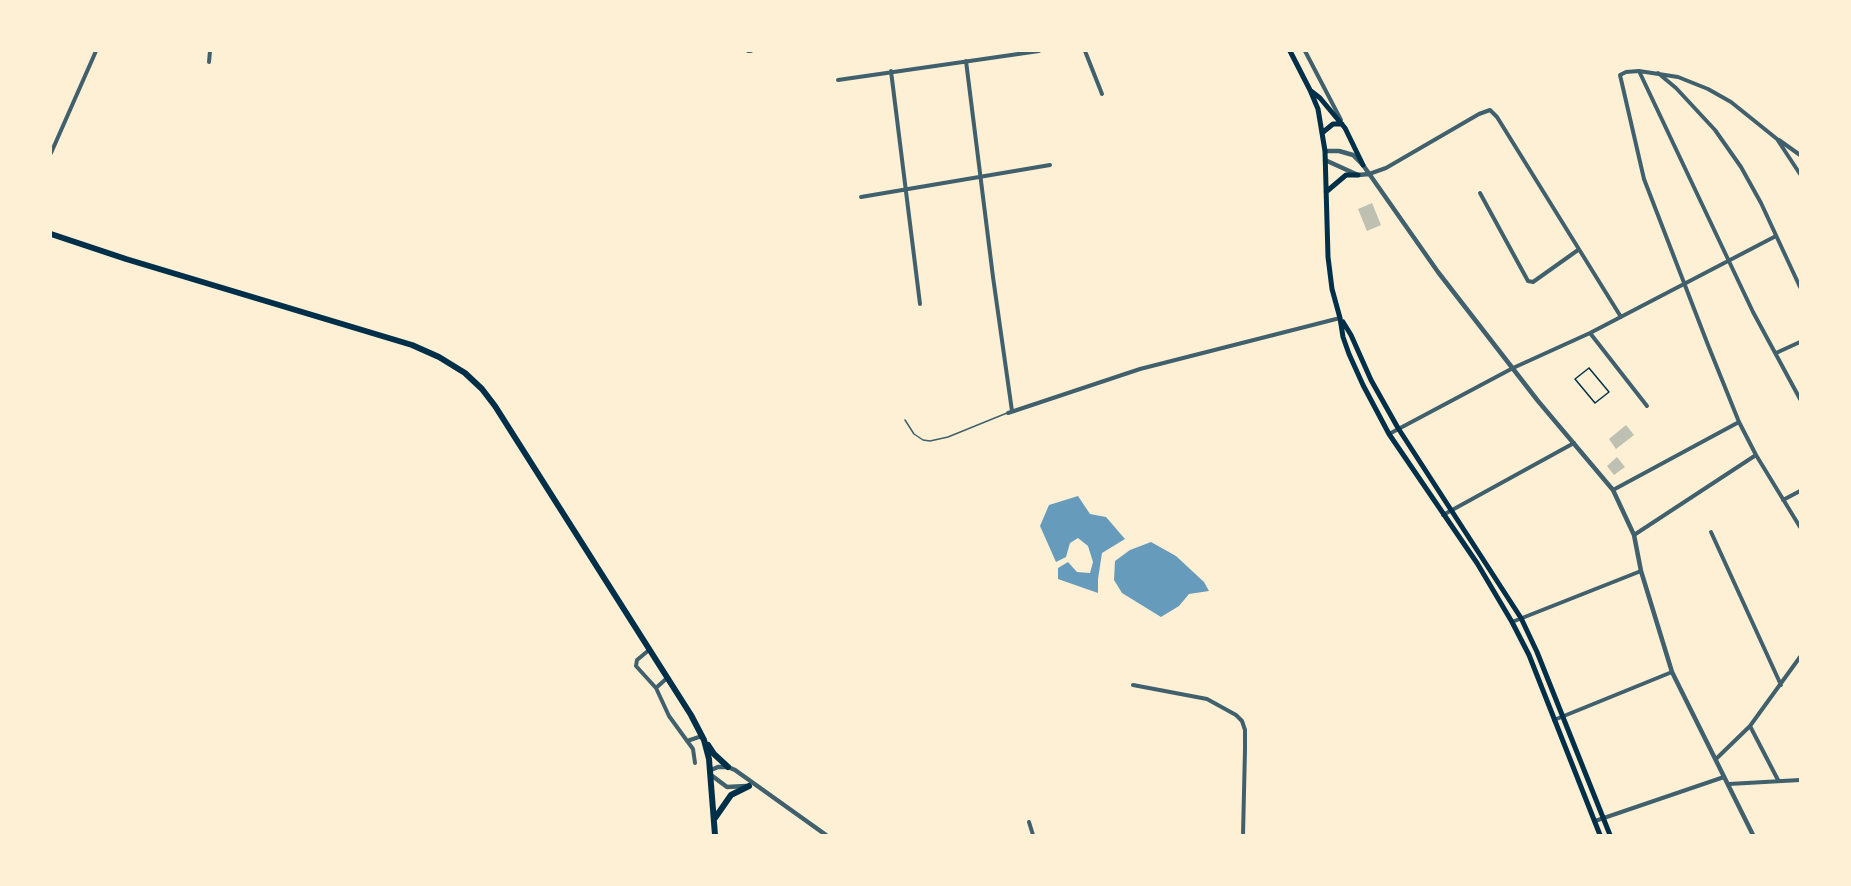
<!DOCTYPE html>
<html>
<head>
<meta charset="utf-8">
<style>
	body { margin:0 }
	#map { position:relative; width:1851px; height:886px; overflow:hidden; background:#fdf0d5; font-family:"Golos Text",sans-serif }
	canvas { display:block }
	.frame { position:absolute; inset:0; border:52px solid #fdf0d5; pointer-events:none }
</style>
</head>
<body>
<div id="map">
<canvas width="1851" height="886"></canvas>
<div class="frame"></div>
</div>
<script>
const context = document.querySelector('canvas').getContext('2d');
context.lineJoin = 'round';
function fillPath(path, color) { context.fillStyle = color; context.fill(path, 'evenodd'); }
const shape = rows => new Path2D(rows.map(r => 'M' + r).join(''));
function strokePath(path, color, width, dash) { context.strokeStyle = color; context.lineWidth = width; context.lineCap = dash ? 'butt' : 'round'; context.setLineDash(dash || []); context.stroke(path); }
const water = shape([
	[1078,496,1090,514,1106,517,1125,539,1102,553,1098,579,1098,593,1058,579,1058,568,1068,562,1077,572,1090,573,1093,562,1088,546,1078,538,1070,543,1066,557,1056,562,1040,526,1049,505],
	[1151,542,1176,556,1204,582,1209,591,1189,594,1179,606,1161,617,1122,593,1114,580,1115,561,1130,550]
]);
const building = shape([
	[1372,203,1381,225,1367,231,1358,209],
	[1626,425,1634,435,1616,449,1609,439],
	[1617,457,1625,467,1614,475,1607,466]
]);
const path = shape([
	[1589,368,1609,392,1595,403,1575,379,1589,368]
]);
const service = shape([
	[905,420,914,434,923,440,930,441,948,437,1007,413]
]);
const minor = shape([
	[748,51,751,51],
	[1085,51,1102,94],
	[1305,51,1341,120],
	[966,61,993,277,1012,411],
	[209,62,210,51],
	[891,71,920,304],
	[1639,71,1753,312,1800,399],
	[1658,73,1676,88,1715,130,1741,167,1761,203,1800,287],
	[838,80,1039,51],
	[1779,140,1800,155],
	[51,153,96,51],
	[1369,174,1386,168,1479,114,1490,110,1497,117,1621,317],
	[1800,174,1777,139,1731,102,1708,89,1678,77,1639,71,1626,72,1620,75,1644,179,1708,345,1739,422,1756,455,1800,527],
	[1480,193,1528,281,1533,282,1578,250],
	[861,197,1050,165],
	[1590,333,1647,406],
	[1776,353,1800,342],
	[1008,413,1140,369,1340,318],
	[1389,434,1513,368,1590,333,1776,236],
	[1613,490,1739,422],
	[1783,500,1800,491],
	[1443,515,1574,443],
	[1711,532,1781,685],
	[1634,535,1756,455],
	[1512,622,1641,571],
	[649,650,637,660,636,666,656,688,669,716,693,749,695,763],
	[1133,685,1207,699,1236,715,1242,721,1245,730,1245,749,1243,835],
	[656,688,667,678],
	[1554,720,1672,672],
	[1750,726,1778,780],
	[687,741,702,736],
	[1716,759,1750,726,1800,657],
	[1729,784,1800,780],
	[1595,821,1724,777],
	[1029,822,1033,835]
]);
const tertiary = shape([
	[1325,151,1339,151,1353,155,1363,165,1438,272,1538,401,1613,490,1634,535,1641,571,1672,672,1753,835],
	[1325,160,1358,175,1369,174],
	[711,770,718,767,728,767,735,770,826,835],
	[711,775,727,787,746,786]
]);
const secondary = shape([
	[1290,51,1310,90,1318,109,1325,151,1328,257,1332,289,1340,318,1343,337,1349,354,1363,385,1389,434,1477,563,1512,622,1529,655,1600,835],
	[1311,91,1320,98,1345,128,1363,165],
	[1322,133,1333,124,1342,124],
	[1326,192,1346,175,1358,175],
	[1343,322,1351,335,1371,380,1398,428,1521,618,1537,652,1610,835]
]);
const primary = shape([
	[51,234,126,259,412,345,439,357,465,373,482,389,495,406,691,715,704,740,709,759,715,835],
	[708,745,714,754,728,767],
	[715,818,731,795,749,786]
]);
fillPath(water, '#669bbc');
fillPath(building, '#bec0b2');
strokePath(path, '#003049', 1.5);
strokePath(service, '#3f606c', 1.5);
strokePath(minor, '#3f606c', 4);
strokePath(tertiary, '#3f606c', 4.5);
strokePath(secondary, '#003049', 5);
strokePath(primary, '#003049', 6);
</script>
</body>
</html>
